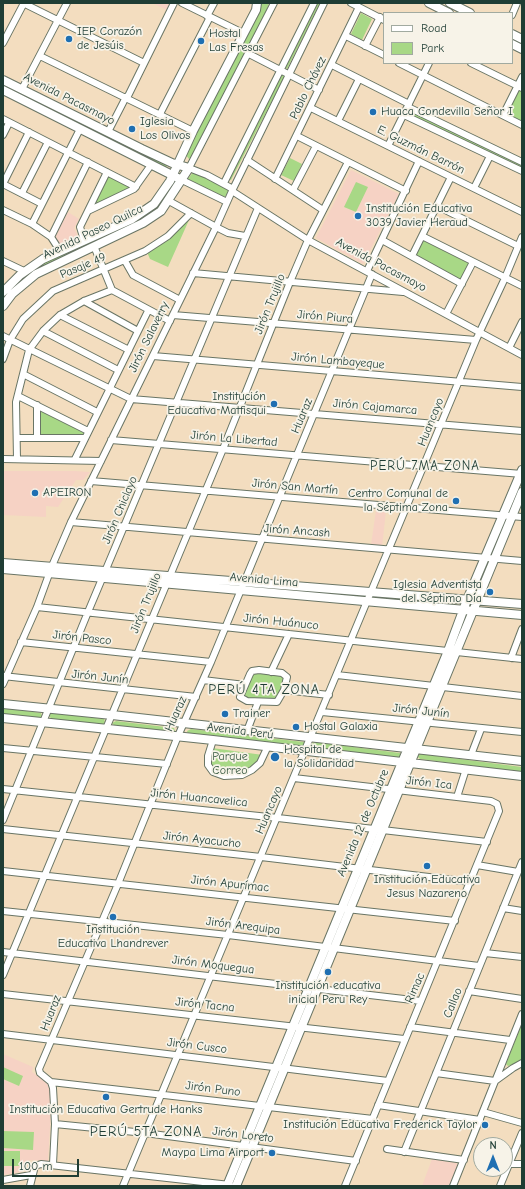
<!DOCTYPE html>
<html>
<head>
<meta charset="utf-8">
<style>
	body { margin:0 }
	#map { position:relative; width:525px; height:1189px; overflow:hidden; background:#f3ddbf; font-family:"Comic Neue",sans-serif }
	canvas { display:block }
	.frame { position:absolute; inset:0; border:4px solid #1f3d34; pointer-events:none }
	.legend { position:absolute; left:383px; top:12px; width:130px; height:52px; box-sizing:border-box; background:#f7f3e8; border:1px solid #a1aaa0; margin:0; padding:5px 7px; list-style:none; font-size:12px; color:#1f3d34 }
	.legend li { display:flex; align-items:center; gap:8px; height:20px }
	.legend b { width:20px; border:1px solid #a1aaa0 }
	.north { position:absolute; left:473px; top:1137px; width:40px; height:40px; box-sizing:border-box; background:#f7f3e8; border:1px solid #a1aaa0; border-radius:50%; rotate:0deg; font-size:11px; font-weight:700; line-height:16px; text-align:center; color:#1f3d34 }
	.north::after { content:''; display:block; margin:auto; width:14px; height:18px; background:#1f6fb2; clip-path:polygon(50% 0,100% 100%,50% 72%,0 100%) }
	.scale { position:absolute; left:12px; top:1159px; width:67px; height:18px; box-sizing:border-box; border:2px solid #1f3d34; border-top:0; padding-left:5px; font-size:12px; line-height:14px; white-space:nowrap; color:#1f3d34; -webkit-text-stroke:3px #f7f3e8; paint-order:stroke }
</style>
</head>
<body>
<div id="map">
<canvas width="525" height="1189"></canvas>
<div class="frame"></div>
<ul class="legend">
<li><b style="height:5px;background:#fff"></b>Road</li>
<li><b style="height:11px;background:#a8d886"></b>Park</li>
</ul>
<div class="north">N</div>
<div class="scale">100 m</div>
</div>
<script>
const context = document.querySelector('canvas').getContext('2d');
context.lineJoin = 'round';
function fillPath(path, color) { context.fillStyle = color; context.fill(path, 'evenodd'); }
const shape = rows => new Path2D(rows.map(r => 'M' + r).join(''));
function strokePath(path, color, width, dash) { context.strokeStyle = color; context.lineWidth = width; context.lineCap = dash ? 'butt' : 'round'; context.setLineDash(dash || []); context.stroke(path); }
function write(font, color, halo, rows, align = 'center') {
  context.font = font + ' "Comic Neue",sans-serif'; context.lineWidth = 3.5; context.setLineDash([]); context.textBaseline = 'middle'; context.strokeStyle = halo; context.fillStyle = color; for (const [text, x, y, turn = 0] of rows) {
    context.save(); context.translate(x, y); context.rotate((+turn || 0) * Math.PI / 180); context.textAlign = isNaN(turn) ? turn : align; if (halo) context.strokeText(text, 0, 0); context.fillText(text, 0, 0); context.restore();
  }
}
const built = shape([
	[152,3,171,3,167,10],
	[351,170,399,194,363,264,316,238],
	[68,212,79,219,74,228,79,238,60,248,54,236],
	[3,471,75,471,90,472,83,480,76,480,58,507,46,506,46,517,3,515],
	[376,510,386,511,382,547,371,545],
	[3,1054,33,1067,32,1072,49,1084,52,1093,48,1161,29,1160,21,1172,3,1175],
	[432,1159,456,1163,458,1165,450,1186,422,1186]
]);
const green = shape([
	[260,3,269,3,267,9,193,156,189,159,185,154,244,37,257,16],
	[316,3,320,3,287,69,284,67],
	[361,13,372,19,362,40,351,34],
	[281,74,285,76,231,180,228,179],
	[3,82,166,163,167,169,3,87],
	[519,89,522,90,522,122,507,114],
	[408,109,522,164,522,169,405,114],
	[290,158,302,164,294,181,281,175],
	[194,171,228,187,228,193,223,199,187,180],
	[108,175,131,186,130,189,96,205,93,204],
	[173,180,178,181,166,200,153,213,140,223,34,272,3,303,3,295,29,270,135,220],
	[356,182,368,187,356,212,344,207],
	[189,220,168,267,150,259,147,252,170,237],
	[423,238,470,261,460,280,414,255],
	[39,408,86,432,84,435,39,435],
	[503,522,507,522,477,592,473,592],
	[255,672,284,676,286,679,275,701,244,698,243,696,252,675],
	[3,708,41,713,42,716,39,718,3,714],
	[51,713,104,719,105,722,103,725,52,719,49,716],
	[116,721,174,728,175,731,175,733,115,726,112,723],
	[191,729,304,742,305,745,302,747,188,734,187,731],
	[315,742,400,753,401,756,398,759,314,748,311,744],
	[212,748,263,755,250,770,230,776,213,771,209,758],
	[421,754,522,767,522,772,420,759,417,756],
	[522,1023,522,1061,508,1066,506,1064],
	[3,1067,23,1076,19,1086,3,1079],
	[3,1131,34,1132,33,1150,3,1148],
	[3,1151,20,1151,20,1166,3,1166]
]);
const minor = shape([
	[23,3,144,63],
	[182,3,243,33],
	[351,3,384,20],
	[512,15,517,3],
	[207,16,214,3],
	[346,36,384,55],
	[3,43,24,3],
	[365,46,380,17],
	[249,54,319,90],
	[40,56,193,131],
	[399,63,522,125],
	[471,63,522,88],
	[332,65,409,104],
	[22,89,67,3],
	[127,98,174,3],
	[408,107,522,162],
	[311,108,522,212],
	[160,114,210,17],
	[404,115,522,171],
	[503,115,522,77],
	[3,119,136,187],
	[338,121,359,79],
	[29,132,3,184,42,204],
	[108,132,126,97],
	[3,135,9,123],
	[297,136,406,191],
	[388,146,429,63],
	[247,160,323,210],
	[275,179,359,7],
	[182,180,227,202],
	[224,183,314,3],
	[474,188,490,156],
	[233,189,207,175,189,168,274,3],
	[293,190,316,146],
	[232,191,308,240,522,355],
	[22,193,48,142],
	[169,201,216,227,228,233,245,236],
	[437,206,518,246],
	[3,210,32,224,51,237,60,251],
	[88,211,134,189,151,165],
	[32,224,80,129],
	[422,236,522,286],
	[51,237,88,162],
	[84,240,80,227,107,172],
	[382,240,462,284],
	[94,246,112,290,170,321],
	[412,256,451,177],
	[3,261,24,271],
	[125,261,133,275,180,300],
	[367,271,419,161],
	[193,273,403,292],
	[84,301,138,331],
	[446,314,473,262],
	[60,315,129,350],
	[173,315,476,340],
	[43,331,118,370],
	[3,336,131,399,522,431],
	[509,348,522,322],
	[153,356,522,387],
	[3,359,10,340,23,319,53,291,145,251,168,236,191,213],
	[23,374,97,412],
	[18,396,88,431],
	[37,405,37,438],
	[17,438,85,438],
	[111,440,522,474],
	[3,459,101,461],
	[17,459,16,402,29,350,43,331,60,315,84,301,112,290],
	[75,459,148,311],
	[91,481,522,517],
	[71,522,522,561],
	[37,607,522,659],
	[21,642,211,662],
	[511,658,522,629],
	[259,670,282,673,287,677,284,690,277,702,247,701,240,697,250,674,252,671,259,670],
	[271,672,289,634],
	[337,675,522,696],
	[3,676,196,697],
	[203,680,245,685],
	[3,684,37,607,52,566,71,522,216,227,232,191,324,3],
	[284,690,329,695],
	[322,712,522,732],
	[247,731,258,702],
	[213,740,208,756,208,765,213,772,224,776,242,775,252,770,260,763,268,746],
	[3,748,167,764],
	[471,755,481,729],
	[294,778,491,801,497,804,499,811,345,1186],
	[3,789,278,818,487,842],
	[457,797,466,769],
	[3,820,88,612,258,208],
	[3,829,261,857,471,882],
	[477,865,518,872],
	[3,871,455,921],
	[503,908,522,911],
	[3,911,228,935,479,966],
	[3,952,421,1001],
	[485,953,522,957],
	[3,975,223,449,290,282,308,240,348,162],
	[469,991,522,999],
	[3,994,404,1039],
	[410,1027,510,1040],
	[3,1034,388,1081],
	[436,1073,495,1081,513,1068,522,1063],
	[51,1082,373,1119],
	[378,1105,480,1120],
	[483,1112,522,1123],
	[55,1124,145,1133,356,1161],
	[387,1149,464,1160],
	[404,1152,522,862],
	[53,1164,55,1124,53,1088,51,1082,40,1073,39,1069,118,884,178,736,211,662,372,274],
	[510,1164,522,1164],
	[3,1180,31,1175],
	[30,1186,35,1166,41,1164,230,1185],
	[123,1186,476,340,505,278,522,237],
	[453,1186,522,1014],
	[500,1186,522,1133]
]);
const major = shape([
	[429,3,449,13],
	[450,3,470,13],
	[512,34,522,39],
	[512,44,522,49],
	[3,80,142,149,172,163,189,168,161,211,143,223,36,274,12,294,3,306],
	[3,90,178,178],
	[3,292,20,275,43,259,132,219,154,204,170,181,193,131,256,10,257,3],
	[3,563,522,604],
	[3,569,522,615],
	[3,704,112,715,522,761],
	[3,718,213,740,522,776],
	[227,1186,448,651,467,600,522,470],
	[236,1186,522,492]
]);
const markers = [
	[69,39,4,"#1f6fb2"],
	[201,41,4,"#1f6fb2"],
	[373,112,4,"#1f6fb2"],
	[132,129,4,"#1f6fb2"],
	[358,216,4,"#1f6fb2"],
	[274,404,4,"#1f6fb2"],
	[35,493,4,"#1f6fb2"],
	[456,501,4,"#1f6fb2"],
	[490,592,4,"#1f6fb2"],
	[225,714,4,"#1f6fb2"],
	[296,727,4,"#1f6fb2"],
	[275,757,5,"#1f6fb2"],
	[427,866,4,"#1f6fb2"],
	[113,917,4,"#1f6fb2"],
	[328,972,4,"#1f6fb2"],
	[106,1097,4,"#1f6fb2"],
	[485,1125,4,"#1f6fb2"],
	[272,1153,4,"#1f6fb2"]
];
const poiNames = [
	["IEP Corazón",77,32],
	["de Jesúis",77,46],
	["Hostal",209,34],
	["Las Fresas",209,48],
	["Huaca Condevilla Señor I",381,112],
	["Iglesia",140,122],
	["Los Olivos",140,136],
	["Institución Educativa",366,209],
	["3039 Javier Heraud",366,223],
	["Institución",266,397,"right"],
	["Educativa Matfisqui",266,411,"right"],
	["APEIRON",43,493],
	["Centro Comunal de",448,494,"right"],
	["la Séptima Zona",448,508,"right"],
	["Iglesia Adventista",482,585,"right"],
	["del Séptimo Día",482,599,"right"],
	["Trainer",233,714],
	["Hostal Galaxia",304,727],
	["Hospital de",284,750],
	["la Solidaridad",284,764],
	["Institución Educativa",427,880,"center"],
	["Jesus Nazareno",427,894,"center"],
	["Institución",113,930,"center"],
	["Educativa Lhandrever",113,944,"center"],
	["Institución educativa",328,986,"center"],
	["inicial Peru Rey",328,1000,"center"],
	["Institución Educativa Gertrude Hanks",106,1110,"center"],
	["Institución Educativa Frederick Taylor",477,1125,"right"],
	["Maypa Lima Airport",264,1153,"right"]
];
const streetNames = [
	["Pablo Chávez",308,88,-64],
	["Avenida Pacasmayo",69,99,27],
	["E. Guzmán Barrón",421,150,26],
	["Avenida Paseo Quilca",93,232,-26],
	["Avenida Pacasmayo",381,265,28],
	["Pasaje 49",83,266,-23],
	["Jirón Trujillo",270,304,-68],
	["Jirón Piura",325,317,5],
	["Jirón Salaverry",149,337,-64],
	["Jirón Lambayeque",338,361,5],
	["Jirón Cajamarca",375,407,5],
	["Huaraz",302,416,-67],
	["Huancayo",431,422,-68],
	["Jirón La Libertad",234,439,5],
	["Jirón San Martín",295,487,5],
	["Jirón Chiclayo",120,510,-67],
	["Jirón Ancash",297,531,4],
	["Avenida Lima",264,580,5],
	["Jirón Trujillo",146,603,-68],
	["Jirón Huánuco",281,622,6],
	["Jirón Pasco",82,638,6],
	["Jirón Junín",100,677,6],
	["Jirón Junín",421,711,6],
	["Huaraz",176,714,-66],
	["Avenida Perú",240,731,7],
	["Jirón Ica",429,783,6],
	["Jirón Huancavelica",199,798,6],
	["Huancayo",269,810,-67],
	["Avenida 12 de Octubre",363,823,-67],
	["Jirón Ayacucho",202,840,6],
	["Jirón Apurímac",230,884,6],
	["Jirón Arequipa",243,926,7],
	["Jirón Moquegua",213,965,7],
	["Rimac",415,988,-66],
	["Callao",453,1003,-68],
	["Jirón Tacna",205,1005,6],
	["Huaraz",51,1013,-68],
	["Jirón Cusco",197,1046,7],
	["Jirón Puno",213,1089,7],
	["Jirón Loreto",243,1135,7]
];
const parkNames = [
	["Parque",230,757],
	["Correo",230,771]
];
const neighbourhoodNames = [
	["PERÚ 7MA ZONA",425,466]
];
const quarterNames = [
	["PERÚ 4TA ZONA",264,690],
	["PERÚ 5TA ZONA",146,1132]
];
fillPath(built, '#f6d2c4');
fillPath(green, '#a8d886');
strokePath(minor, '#697565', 8);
strokePath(major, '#697565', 10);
strokePath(minor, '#fff', 6);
strokePath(major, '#fff', 8);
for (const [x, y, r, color] of markers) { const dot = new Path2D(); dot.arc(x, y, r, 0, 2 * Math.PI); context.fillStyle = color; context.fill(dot); strokePath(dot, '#f7f3e8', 1.5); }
write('12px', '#1f3d34', '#f7f3e8', poiNames, 'left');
write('12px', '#1f3d34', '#f7f3e8', streetNames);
write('12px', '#3a5c44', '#f7f3e8', parkNames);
context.letterSpacing = '1px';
write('13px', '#1f3d34', '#f7f3e8', neighbourhoodNames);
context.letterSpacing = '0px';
context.letterSpacing = '1px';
write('14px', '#1f3d34', '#f7f3e8', quarterNames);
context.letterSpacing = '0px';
</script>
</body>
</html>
